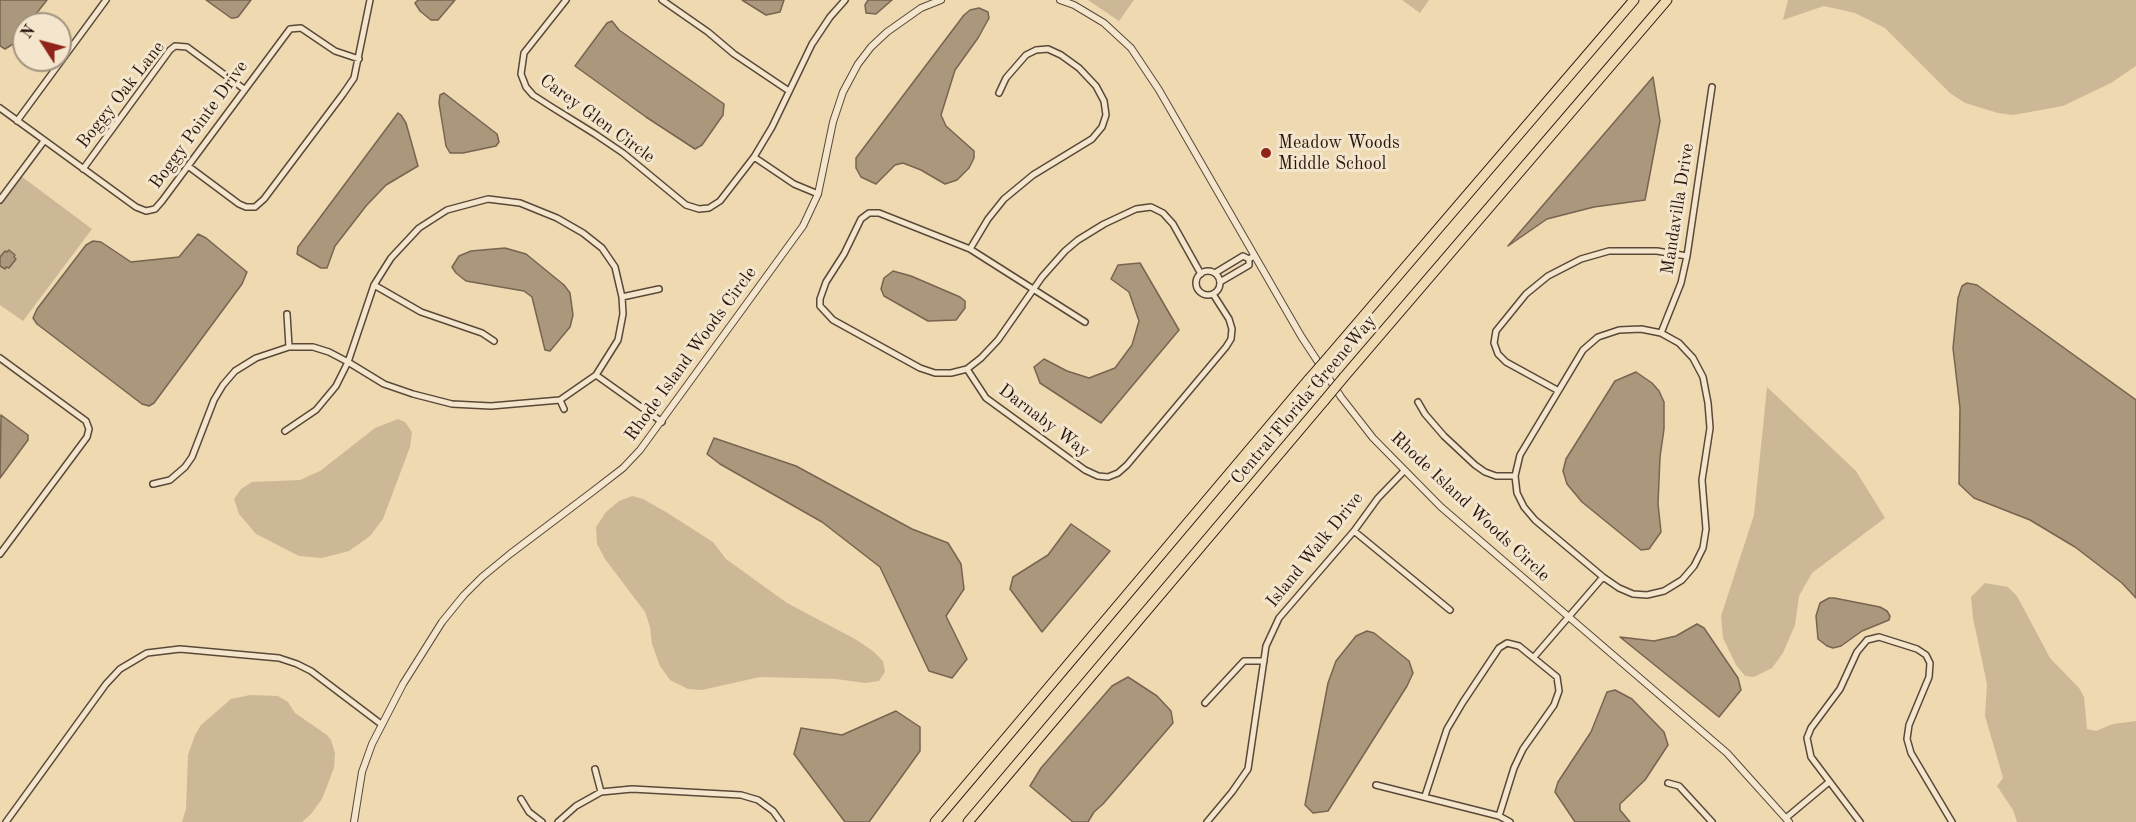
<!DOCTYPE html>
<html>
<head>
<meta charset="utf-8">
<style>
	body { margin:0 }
	#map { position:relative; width:2136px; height:822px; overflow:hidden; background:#eed9b1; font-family:"Old Standard TT",serif }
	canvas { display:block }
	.north { position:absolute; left:12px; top:12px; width:60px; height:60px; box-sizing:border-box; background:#f4e6cc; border:2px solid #a29381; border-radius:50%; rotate:306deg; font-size:16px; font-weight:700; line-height:24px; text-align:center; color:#281711 }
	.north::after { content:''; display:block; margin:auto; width:21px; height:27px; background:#8f2418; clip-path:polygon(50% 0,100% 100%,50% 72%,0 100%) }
</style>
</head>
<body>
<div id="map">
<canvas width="2136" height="822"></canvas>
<div class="north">N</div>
</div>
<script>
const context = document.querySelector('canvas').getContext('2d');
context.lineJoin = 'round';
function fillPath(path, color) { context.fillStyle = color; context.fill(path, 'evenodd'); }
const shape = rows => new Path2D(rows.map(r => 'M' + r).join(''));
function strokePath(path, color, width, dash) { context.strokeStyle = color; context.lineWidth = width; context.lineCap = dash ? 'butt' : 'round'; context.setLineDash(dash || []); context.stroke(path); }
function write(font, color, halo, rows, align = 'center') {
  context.font = font + ' "Old Standard TT",serif'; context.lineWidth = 6; context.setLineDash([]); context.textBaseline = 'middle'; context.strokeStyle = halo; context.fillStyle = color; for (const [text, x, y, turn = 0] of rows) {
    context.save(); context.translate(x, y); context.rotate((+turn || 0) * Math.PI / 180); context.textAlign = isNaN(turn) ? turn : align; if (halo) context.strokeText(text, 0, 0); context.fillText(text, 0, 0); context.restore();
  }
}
const green = shape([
	[1088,0,1134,0,1119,21],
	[1402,0,1429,0,1420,13],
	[1788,0,2136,0,2136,66,2111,83,2063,106,2013,115,1998,113,1965,103,1950,93,1885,28,1855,13,1824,6,1783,20],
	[21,176,92,229,23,321,0,305,0,204],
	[1767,387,1856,471,1885,518,1812,573,1799,596,1795,625,1783,653,1772,668,1754,677,1745,676,1736,665,1723,638,1721,616,1754,515],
	[398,419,405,422,412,432,410,447,383,519,370,536,349,551,322,558,299,556,256,534,239,514,234,499,241,489,252,482,300,480,320,471,375,428],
	[632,496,643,499,666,512,713,542,726,559,787,603,855,639,873,651,883,661,885,672,879,681,865,683,836,679,760,677,702,690,688,689,670,680,660,666,652,644,650,627,645,612,605,559,597,544,596,527,606,512,619,501],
	[1985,583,2008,587,2017,596,2050,658,2079,688,2084,697,2087,729,2096,731,2113,724,2136,721,2136,822,2017,822,2013,810,1997,786,2003,778,2002,774,1985,716,1987,684,1973,618,1971,597],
	[250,695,278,696,288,702,295,713,327,735,331,740,335,753,334,768,322,799,311,814,302,822,182,822,186,809,188,755,195,735,201,725,231,699]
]);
const water = shape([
	[0,0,47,0,28,24,24,24,24,29,13,44,5,49,0,46,0,0],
	[206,0,251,0,238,17,234,18,231,18,206,0],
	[418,0,455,0,438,20,431,20,420,11,415,3,418,0],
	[742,0,784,0,780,12,766,15,742,0],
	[868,0,892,0,876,14,866,13,865,5,868,0],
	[979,8,988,12,989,18,978,38,955,70,941,115,946,126,974,151,974,158,969,168,957,180,945,184,921,170,903,163,895,165,876,184,861,177,856,168,856,158,964,15,970,10,979,8],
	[612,21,619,30,724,104,723,115,702,145,695,149,646,117,575,66,607,23,612,21],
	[1653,77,1660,121,1645,200,1594,207,1547,219,1508,246,1653,77],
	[444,93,497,134,499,142,496,146,463,153,450,153,446,146,439,103,440,95,444,93],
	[398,113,401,115,406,123,418,166,386,185,366,206,335,246,327,268,321,268,297,254,298,247,398,113],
	[198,234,206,238,247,272,242,284,154,403,149,406,142,404,37,324,33,318,37,309,86,245,93,241,101,242,131,262,179,257,198,234],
	[505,248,526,254,564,285,570,293,573,315,570,327,550,351,545,350,532,297,524,291,466,281,456,273,452,267,459,256,471,251,505,248],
	[9,250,15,255,14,257,16,259,9,268,6,267,5,269,0,266,0,257,5,251,7,252,9,250],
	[1140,263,1179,330,1101,423,1040,383,1034,367,1044,359,1067,371,1089,378,1115,368,1132,345,1139,321,1129,292,1111,279,1118,265,1140,263],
	[893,271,911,276,960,297,965,301,965,308,956,320,928,321,884,296,881,289,884,278,893,271],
	[1967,283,1977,285,2136,400,2136,598,2122,583,2075,547,2030,520,1974,498,1959,484,1960,408,1953,348,1958,298,1962,286,1967,283],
	[1636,372,1652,383,1659,391,1664,402,1664,429,1660,457,1658,504,1661,532,1649,549,1641,550,1582,502,1567,484,1563,471,1566,459,1615,381,1636,372],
	[1,415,28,435,28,440,0,478,1,415],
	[714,438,796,466,912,529,948,543,961,564,964,589,946,616,967,659,952,678,929,671,880,567,822,522,720,464,707,454,714,438],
	[1071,524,1110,551,1042,632,1010,589,1013,577,1048,555,1071,524],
	[1829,598,1834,598,1880,607,1887,611,1890,616,1889,620,1862,631,1841,646,1833,648,1827,646,1818,639,1816,616,1820,603,1829,598],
	[1697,624,1704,628,1738,678,1741,690,1719,717,1620,637,1654,641,1676,636,1697,624],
	[1367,631,1374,633,1409,661,1413,673,1407,686,1328,811,1313,813,1305,805,1328,683,1336,661,1356,636,1367,631],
	[1128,677,1157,696,1171,711,1173,723,1103,804,1094,812,1088,822,1073,822,1030,786,1041,768,1112,686,1128,677],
	[1615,690,1632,699,1664,732,1668,745,1645,780,1620,804,1620,810,1630,822,1575,822,1555,792,1558,782,1591,732,1607,692,1615,690],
	[896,711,920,727,920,751,869,822,845,822,794,754,801,728,842,735,896,711]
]);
const minor = shape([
	[566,0,524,53,521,74,526,87,533,95,550,106,595,134,623,153,686,205,699,209,709,208,720,201,754,157,772,127,812,44,830,17,845,0],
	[662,0,708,32,734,54,789,91],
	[0,108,136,207,146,211,155,209,162,201,290,29,301,28,335,51,359,59],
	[17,121,106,0],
	[754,157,794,184,818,194],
	[188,166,239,204,246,207,255,207,264,199,343,94,354,78,370,0],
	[83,169,170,50,175,46,187,47,244,89],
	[0,200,44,141],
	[970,249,988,219,1004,199,1033,175,1092,139,1102,127,1106,115,1104,101,1096,86,1079,68,1061,55,1048,49,1036,50,1026,55,1006,78,999,93],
	'1196 283a12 12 0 1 1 24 0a12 12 0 1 1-24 0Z',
	[1215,273,1243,256,1249,259,1254,256],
	[1201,274,1173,224,1163,213,1151,207,1136,209,1104,224,1078,240,1065,251,1042,277,998,340,981,358,967,369,986,398,1085,470,1098,476,1108,477,1118,473,1127,465,1226,347,1231,339,1232,329,1229,319,1213,294],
	[1220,282,1249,265,1249,259],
	[374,285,421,312,482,333,494,341],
	[622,297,659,289],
	[287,314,289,347],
	[1641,329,1661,333,1679,343,1693,358,1703,377,1708,403,1710,428,1702,480,1706,529,1703,548,1694,566,1682,580,1664,591,1647,595,1633,594,1619,588,1603,577,1535,520,1524,507,1517,493,1515,476,1520,455,1583,350,1598,337,1619,330,1641,329],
	[1661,333,1681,283,1687,256,1712,87],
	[0,358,86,421,89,429,87,437,0,554],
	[967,369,951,373,935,373,920,368,833,320,820,306,820,299,826,282,844,254,861,219,869,213,879,213,970,249,1085,322],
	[596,375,662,422],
	[1557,390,1506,362,1498,354,1494,343,1496,331,1526,294,1548,276,1581,259,1609,251,1657,251,1687,256],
	[560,400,564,409],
	[1418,402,1425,414,1444,436,1475,465,1485,472,1496,476,1515,476],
	[153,484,170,480,185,467,192,457,214,400,223,385,235,371,256,358,289,347,313,347,329,352,348,362,384,384,413,394,452,404,491,406,560,400,596,375,618,340,623,314,622,297,615,267,602,248,583,233,557,218,520,203,488,199,447,210,419,228,391,258,374,285,348,362,336,386,316,410,285,431],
	[1354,531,1450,610],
	[1534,657,1603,577],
	[1205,703,1244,661,1264,661],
	[595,769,601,792],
	[1668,783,1679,786,1712,822],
	[1376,785,1499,816,1510,822],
	[1425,796,1447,729,1463,702,1499,648,1507,643,1519,646,1557,677,1559,691,1554,705,1523,749,1514,768,1499,816],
	[521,799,529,812,542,822],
	[1786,818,1829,782],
	[6,822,106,684,120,669,147,653,180,649,279,658,297,664,311,671,381,724],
	[558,822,576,806,601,792,632,789,741,795,758,800,773,811,781,822],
	[1207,822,1232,792,1248,769,1266,646,1279,618,1354,531,1378,498,1404,471],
	[1860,822,1811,757,1807,738,1811,728,1840,689,1857,652,1867,640,1879,637,1917,649,1926,655,1930,663,1929,677,1909,725,1907,739,1911,753,1952,822]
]);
const tertiary = shape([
	[1060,0,1074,5,1104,23,1131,48,1159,90,1301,336,1341,397,1373,438,1441,507,1727,753,1789,822],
	[354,822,362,772,372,744,403,684,442,622,464,595,482,577,510,554,592,492,623,468,640,450,803,226,818,194,833,122,843,92,858,64,871,47,887,32,921,8,941,0]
]);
const motorway = shape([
	[1330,355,1634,0],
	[1344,377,1667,0],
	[935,822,1309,379],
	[968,822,1324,401]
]);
const motorwayBridge = shape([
	[1309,379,1330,355],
	[1324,401,1344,377]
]);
const markers = [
	[1266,153,6,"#8f2418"]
];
const streetNames = [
	["Boggy Oak Lane",121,95,-52],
	["Carey Glen Circle",597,119,36],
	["Boggy Pointe Drive",199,125,-54],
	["Mandavilla Drive",1678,209,-81],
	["Rhode Island Woods Circle",691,354,-54],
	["Central Florida GreeneWay",1304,400,-50],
	["Darnaby Way",1044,421,37],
	["Rhode Island Woods Circle",1470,507,43],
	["Island Walk Drive",1315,550,-51]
];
const poiNames = [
	["Meadow Woods",1278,143],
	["Middle School",1278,164]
];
fillPath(green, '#ccb896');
fillPath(water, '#ab977b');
strokePath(water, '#776451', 1.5);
strokePath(minor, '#5a4839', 8);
strokePath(tertiary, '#5a4839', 8);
strokePath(motorway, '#281711', 11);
strokePath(minor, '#f4e6cc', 5);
strokePath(tertiary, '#f4e6cc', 6);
strokePath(motorway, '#eed9b1', 9);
strokePath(motorwayBridge, '#281711', 11, []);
strokePath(motorwayBridge, '#eed9b1', 9);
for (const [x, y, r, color] of markers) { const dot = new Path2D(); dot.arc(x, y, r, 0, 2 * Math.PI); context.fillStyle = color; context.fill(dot); strokePath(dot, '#f4e6cc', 2); }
write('18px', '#281711', '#f4e6cc', streetNames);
write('18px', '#281711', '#f4e6cc', poiNames, 'left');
</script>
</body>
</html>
